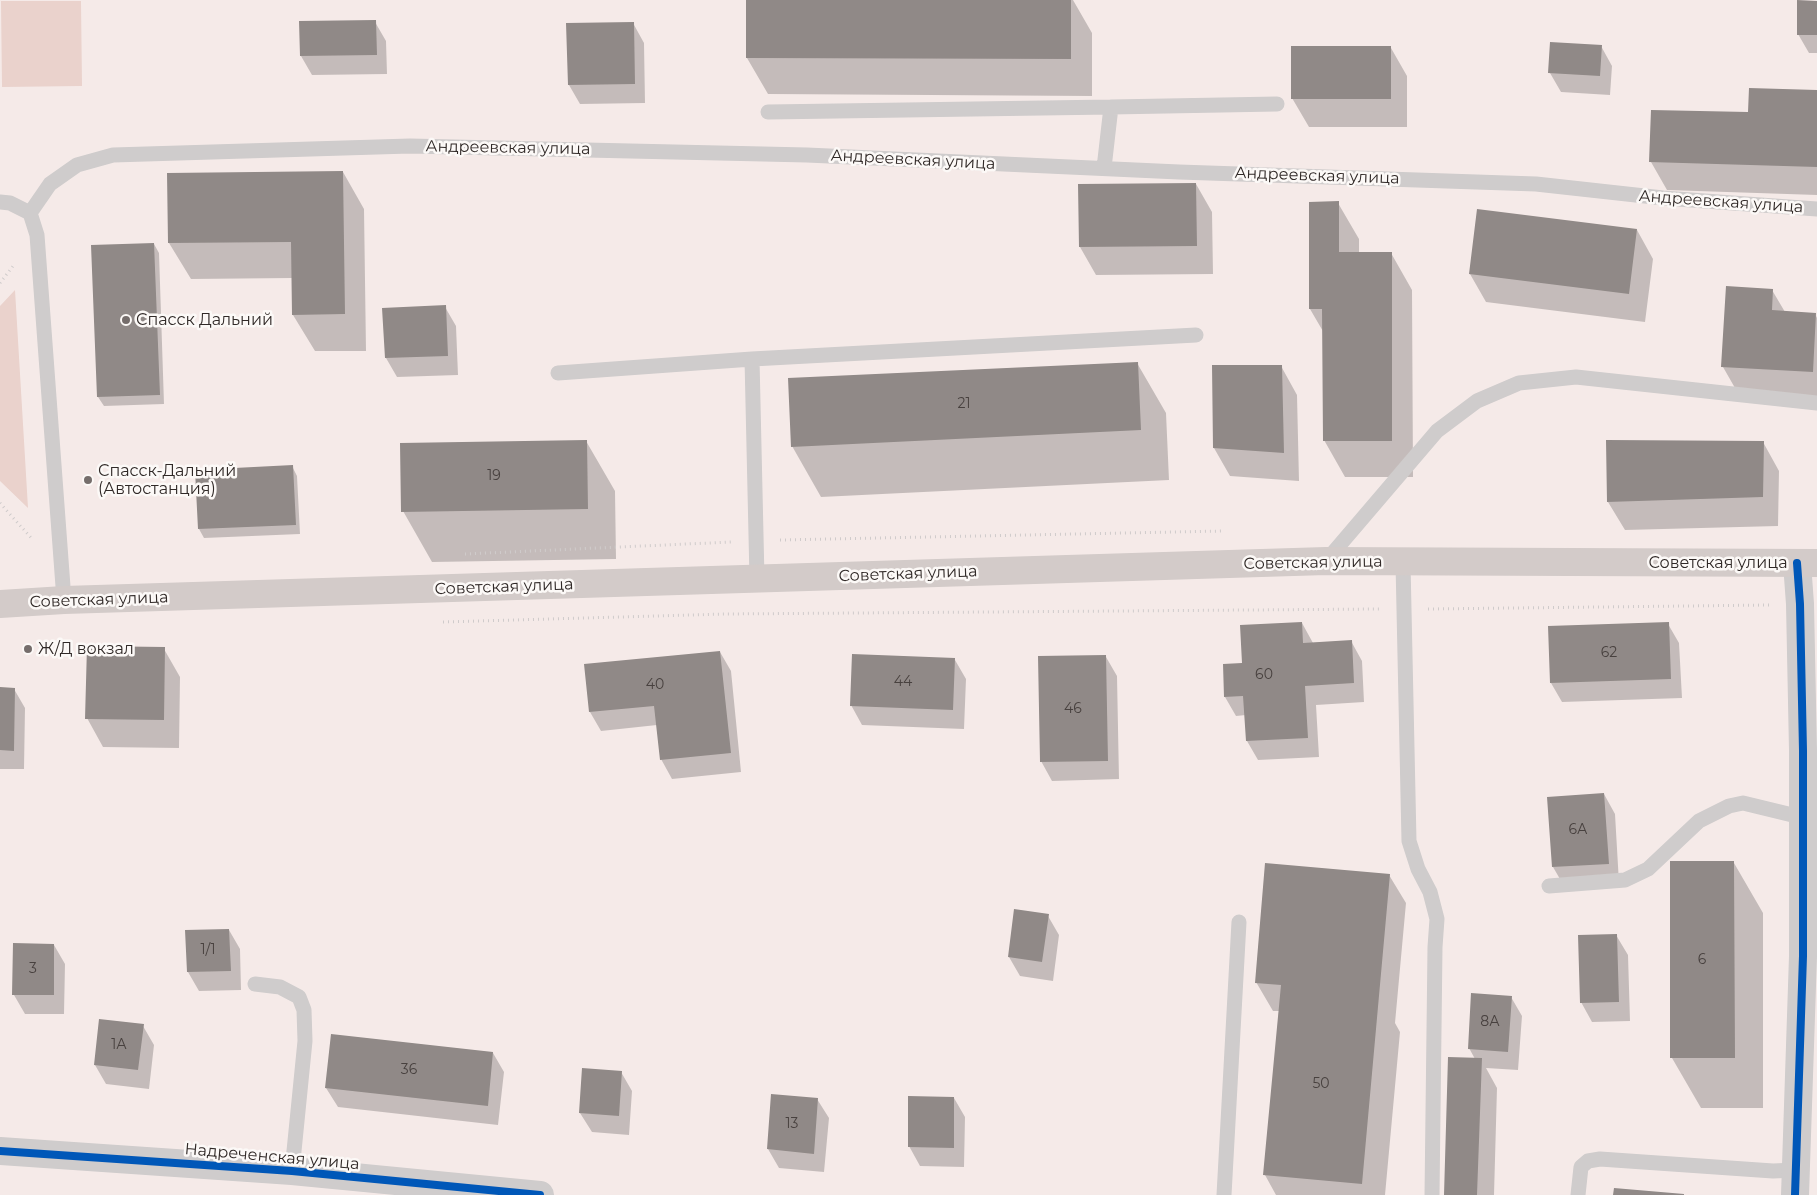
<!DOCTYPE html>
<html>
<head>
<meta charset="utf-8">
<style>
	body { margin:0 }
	canvas { display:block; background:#f5eae8 }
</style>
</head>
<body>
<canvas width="1817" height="1195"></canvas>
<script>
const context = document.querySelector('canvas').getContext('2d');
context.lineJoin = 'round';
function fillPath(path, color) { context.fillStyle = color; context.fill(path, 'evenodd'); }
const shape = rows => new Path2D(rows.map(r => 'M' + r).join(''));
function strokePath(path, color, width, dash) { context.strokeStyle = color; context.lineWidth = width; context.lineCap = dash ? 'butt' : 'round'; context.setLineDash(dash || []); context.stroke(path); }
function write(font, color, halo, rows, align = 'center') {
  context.font = font + ' Montserrat,sans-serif'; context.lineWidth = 5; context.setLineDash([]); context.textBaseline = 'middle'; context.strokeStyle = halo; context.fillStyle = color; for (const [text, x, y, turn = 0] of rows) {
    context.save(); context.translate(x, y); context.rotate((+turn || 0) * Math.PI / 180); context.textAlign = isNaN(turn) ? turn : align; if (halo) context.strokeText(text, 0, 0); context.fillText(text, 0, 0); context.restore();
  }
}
const green = shape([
	[1,1,81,1,82,86,2,87],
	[15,290,28,508,0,481,0,306]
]);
const shadow = shape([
	[747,0,1073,0,1092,33,1092,96,768,94,747,58],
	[1817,2,1817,53,1809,53,1798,34],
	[375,22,386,41,387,74,312,75,301,56],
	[633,23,644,43,645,103,580,104,569,85,567,25],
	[1601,46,1612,66,1610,95,1561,92,1550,73],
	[1391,48,1407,76,1407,127,1309,127,1292,98],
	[1817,91,1817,195,1667,190,1651,162,1652,111,1749,114],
	[343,172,364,209,366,351,315,351,293,315,293,278,191,279,169,243],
	[1196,184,1212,212,1213,274,1096,275,1080,247],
	[1338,203,1359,239,1359,253,1391,253,1412,290,1413,477,1345,477,1324,440,1324,333,1310,309],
	[1637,230,1653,259,1645,322,1486,302,1470,274],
	[154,244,159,253,164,404,104,406,98,397],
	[1772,290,1785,312,1815,314,1817,318,1817,400,1739,395,1723,367],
	[445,307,456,326,458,375,397,377,386,358,384,309],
	[1137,363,1166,413,1169,480,821,497,792,446],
	[1281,366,1297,395,1299,481,1230,476,1214,448],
	[586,441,615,491,616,559,432,562,403,511],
	[1763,442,1779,471,1778,526,1625,530,1608,502],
	[292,466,297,476,300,534,204,538,199,529],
	[1302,623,1313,643,1351,641,1362,661,1364,702,1316,705,1319,757,1258,760,1247,741,1246,715,1236,716,1225,697,1243,664],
	[1668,624,1679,643,1682,698,1562,702,1551,683],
	[164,649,180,677,179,748,103,747,87,718],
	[720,652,731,671,741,772,672,779,661,759,657,725,601,731,590,712,586,665],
	[1106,657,1117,676,1119,779,1052,781,1041,761],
	[955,660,966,679,964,729,862,725,851,705],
	[0,689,14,689,25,708,24,769,0,769],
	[1604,794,1615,814,1619,883,1564,886,1553,867],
	[1734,863,1763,913,1763,1108,1701,1108,1672,1058],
	[1389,875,1406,903,1395,1023,1400,1032,1385,1195,1276,1195,1265,1175,1279,1011,1273,1011,1256,982],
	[1048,916,1059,935,1053,981,1020,976,1009,957],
	[229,930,240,949,241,990,199,991,188,972,187,931],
	[1616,935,1628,955,1630,1021,1592,1022,1581,1002],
	[54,945,65,964,64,1014,25,1014,14,995],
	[1511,997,1522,1016,1518,1070,1486,1068,1497,1088,1494,1195,1445,1195,1475,1059,1469,1048],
	[143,1026,154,1045,149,1089,106,1084,95,1065],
	[493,1053,504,1072,498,1125,338,1107,326,1088],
	[621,1072,632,1091,629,1135,592,1132,580,1113],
	[772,1095,817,1099,829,1118,824,1172,779,1168,768,1149],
	[954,1098,965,1117,964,1167,920,1166,909,1146]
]);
const building = shape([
	[746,0,1071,0,1071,59,746,58],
	[1797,0,1817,1,1817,35,1797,35],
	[376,20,377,55,300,56,299,21],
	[634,22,635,84,568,85,566,23],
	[1550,42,1602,45,1600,76,1548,73],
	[1291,46,1391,46,1391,99,1291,99],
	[1749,88,1817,90,1817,167,1649,162,1651,110,1748,112],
	[343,171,345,314,292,315,291,242,168,243,167,173],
	[1196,183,1197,246,1079,247,1078,184],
	[1339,201,1339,252,1392,252,1392,441,1323,441,1322,309,1309,309,1309,202],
	[1477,209,1637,229,1629,294,1469,274],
	[154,243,160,395,97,397,91,245],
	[1726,286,1773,289,1772,310,1816,313,1813,372,1721,367],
	[446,305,448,356,385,358,382,308],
	[1138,362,1141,430,791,447,788,378],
	[1212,365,1282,365,1284,453,1213,448],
	[587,440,588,509,401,512,400,443],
	[1606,440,1764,441,1763,497,1607,502],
	[293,465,296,525,198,529,195,470],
	[1302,622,1303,643,1352,640,1354,683,1305,686,1308,738,1246,741,1243,696,1224,697,1223,664,1242,663,1240,625],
	[1669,622,1671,679,1550,683,1548,626],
	[87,646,165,647,164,720,85,719],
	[720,651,731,753,660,760,654,706,589,712,584,664],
	[852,654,955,658,953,710,850,706],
	[1106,655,1108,761,1040,762,1038,656],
	[0,687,15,688,14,751,0,750],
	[1604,793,1609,864,1552,867,1547,797],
	[1670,861,1734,861,1735,1058,1670,1058],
	[1265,863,1390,874,1362,1184,1263,1175,1281,985,1255,983],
	[1014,909,1049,914,1042,962,1008,957],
	[229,929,231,971,187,972,185,930],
	[1617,934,1619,1002,1580,1003,1578,935],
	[13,943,54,944,54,995,12,995],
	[1471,993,1512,996,1508,1052,1468,1049],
	[99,1019,144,1024,138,1070,94,1065],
	[331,1034,493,1052,488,1106,325,1088],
	[1448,1057,1482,1058,1477,1195,1444,1195],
	[582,1068,622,1071,619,1116,579,1113],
	[771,1094,818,1098,814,1154,767,1149],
	[908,1096,954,1097,954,1148,908,1147],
	[1614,1188,1684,1194,1684,1195,1613,1195]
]);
const path = shape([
	[0,283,13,266],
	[0,503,33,540],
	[780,540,1223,531],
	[465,554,731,542],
	[1428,609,1769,605],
	[443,622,726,614,1379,609]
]);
const lane = shape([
	[768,112,1111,107],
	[1104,168,1111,107,1277,104],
	[0,202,10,203,30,213,37,235,64,600],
	[30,213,50,184,77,165,113,155,410,146,807,155,1179,172,1536,184,1663,198,1817,209],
	[752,359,757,579],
	[558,373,752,359,1196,335],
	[1326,561,1437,431,1477,401,1519,383,1576,377,1817,403],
	[1403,563,1409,841,1418,869,1430,892,1437,919,1435,947,1432,1195],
	[1549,886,1625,880,1648,869,1699,821,1729,806,1743,803,1817,821],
	[255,984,280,987,299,997,304,1010,305,1041,292,1171],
	[1224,1195,1239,922],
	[1578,1195,1581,1167,1588,1161,1600,1159,1773,1171,1796,1170]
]);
const street = shape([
	[0,1151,292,1171,540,1195],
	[1795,1195,1803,956,1803,751,1800,604,1797,563]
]);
const primary = shape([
	[0,604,64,600,1326,561,1817,563]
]);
const cycleway = shape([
	[0,1151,292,1171,540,1195],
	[1795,1195,1803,956,1803,751,1800,604,1797,563]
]);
const markers = [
	[126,320,5,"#756d6b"],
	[88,480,5,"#756d6b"],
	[28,649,5,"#756d6b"]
];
const numberNames = [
	["21",964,404],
	["19",494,476],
	["62",1609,653],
	["60",1264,675],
	["44",903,682],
	["40",655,685],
	["46",1073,709],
	["6А",1578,830],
	["1/1",208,950],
	["6",1702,960],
	["3",33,969],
	["8А",1490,1022],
	["1А",119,1045],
	["36",409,1070],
	["50",1321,1084],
	["13",792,1124]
];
const streetNames = [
	["Андреевская улица",508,148,1],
	["Андреевская улица",913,160,3],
	["Андреевская улица",1317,176,2],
	["Андреевская улица",1721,202,4],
	["Советская улица",1313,563,-1],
	["Советская улица",1718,563],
	["Советская улица",908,574,-2],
	["Советская улица",504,587,-2],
	["Советская улица",99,600,-2],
	["Надреченская улица",272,1157,5]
];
const poiNames = [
	["Спасск Дальний",136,320],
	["Спасск-Дальний",98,471],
	["(Автостанция)",98,489],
	["Ж/Д вокзал",38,649]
];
fillPath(green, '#ead2cc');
fillPath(shadow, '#0003');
fillPath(building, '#908987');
strokePath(path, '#cfcbcb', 3, [1, 4]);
strokePath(lane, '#cfcccc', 15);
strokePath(street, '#cfcccc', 28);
strokePath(primary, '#d3cbc9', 28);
strokePath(cycleway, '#0057b8', 8);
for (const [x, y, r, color] of markers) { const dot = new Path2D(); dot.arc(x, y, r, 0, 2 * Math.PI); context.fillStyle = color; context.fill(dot); strokePath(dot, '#fcf9f7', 2); }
write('14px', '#48413f', null, numberNames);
write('16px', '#302927', '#fcf9f7', streetNames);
write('16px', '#302927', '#fcf9f7', poiNames, 'left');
</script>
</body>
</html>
